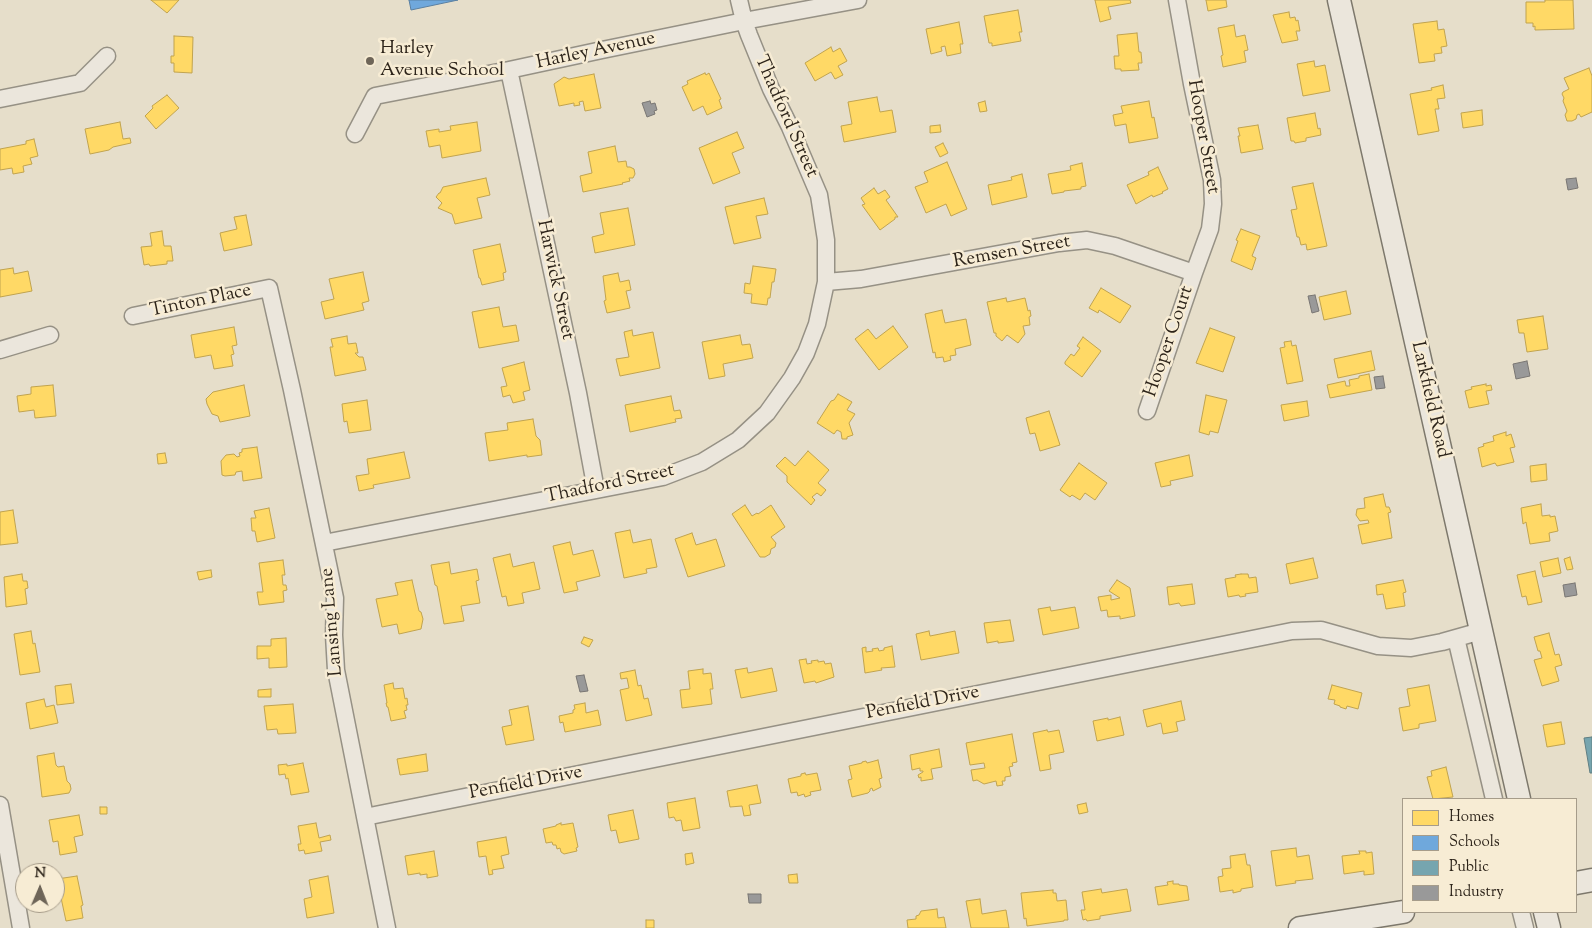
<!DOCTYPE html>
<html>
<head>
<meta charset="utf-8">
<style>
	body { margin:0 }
	#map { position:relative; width:1592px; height:928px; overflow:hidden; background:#e6deca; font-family:"Sorts Mill Goudy",serif }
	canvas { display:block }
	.legend { position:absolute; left:1402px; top:798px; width:175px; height:115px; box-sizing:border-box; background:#f7ecd4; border:1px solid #a69c8a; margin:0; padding:6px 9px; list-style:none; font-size:15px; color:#2d241a }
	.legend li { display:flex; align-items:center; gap:10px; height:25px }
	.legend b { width:25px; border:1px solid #a69c8a }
	.north { position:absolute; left:15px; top:863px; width:50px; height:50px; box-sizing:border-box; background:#f7ecd4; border:1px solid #a69c8a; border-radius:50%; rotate:1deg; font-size:14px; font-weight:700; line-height:20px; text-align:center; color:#2d241a }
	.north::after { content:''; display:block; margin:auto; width:18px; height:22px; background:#6e6558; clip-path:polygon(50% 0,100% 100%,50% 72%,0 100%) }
</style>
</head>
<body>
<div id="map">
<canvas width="1592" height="928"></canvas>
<ul class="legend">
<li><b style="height:14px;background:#ffd966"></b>Homes</li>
<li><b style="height:14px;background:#6fa8dc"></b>Schools</li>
<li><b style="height:14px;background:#76a5af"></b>Public</li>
<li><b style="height:14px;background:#999"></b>Industry</li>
</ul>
<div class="north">N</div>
</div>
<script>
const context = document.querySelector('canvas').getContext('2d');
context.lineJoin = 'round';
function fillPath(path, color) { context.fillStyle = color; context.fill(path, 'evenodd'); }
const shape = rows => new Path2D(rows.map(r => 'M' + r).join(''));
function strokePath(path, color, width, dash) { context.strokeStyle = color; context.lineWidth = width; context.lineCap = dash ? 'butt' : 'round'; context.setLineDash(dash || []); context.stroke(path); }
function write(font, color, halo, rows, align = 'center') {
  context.font = font + ' "Sorts Mill Goudy",serif'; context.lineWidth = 5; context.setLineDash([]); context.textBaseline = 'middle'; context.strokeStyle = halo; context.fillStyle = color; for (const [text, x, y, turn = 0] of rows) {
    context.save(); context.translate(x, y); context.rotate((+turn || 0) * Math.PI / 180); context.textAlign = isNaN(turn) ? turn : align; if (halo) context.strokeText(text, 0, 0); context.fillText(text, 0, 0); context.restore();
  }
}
const homes = shape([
	[151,0,179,0,167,13,151,0],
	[1095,0,1130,0,1131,3,1108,7,1111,19,1100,22,1095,0],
	[1206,0,1226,0,1227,7,1208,11,1206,0],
	[1545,0,1573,0,1574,29,1535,30,1535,26,1533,27,1533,23,1526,23,1526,2,1545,2,1545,0],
	[1018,10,1022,32,1019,32,1021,41,992,46,992,43,989,43,984,16,1018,10],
	[1289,12,1290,18,1295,17,1296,21,1298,20,1300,31,1296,31,1298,40,1282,43,1273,15,1289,12],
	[1437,21,1438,30,1444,29,1447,46,1441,47,1442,53,1434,54,1435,61,1419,63,1413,24,1437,21],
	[959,22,963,44,960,44,961,53,947,56,945,46,941,47,942,51,931,54,926,29,959,22],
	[1234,25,1236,37,1245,35,1248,50,1244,51,1246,62,1223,67,1221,56,1223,55,1218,28,1234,25],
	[1137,33,1139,52,1141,52,1142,63,1138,63,1139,70,1121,71,1121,69,1115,69,1114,56,1119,56,1117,35,1137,33],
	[174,36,193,37,192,73,174,72,174,63,171,63,171,56,174,56,174,36],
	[831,47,833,52,840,48,847,61,838,66,843,75,835,79,831,72,815,81,805,63,831,47],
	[1314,61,1315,67,1325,65,1330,91,1303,96,1297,64,1314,61],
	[1589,68,1592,76,1592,112,1581,117,1579,114,1577,115,1576,119,1572,121,1567,121,1565,115,1567,111,1563,101,1564,98,1562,94,1563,92,1569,89,1564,78,1589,68],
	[705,73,706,75,709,73,721,99,719,100,722,108,707,115,703,106,693,111,682,87,688,84,687,81,705,73],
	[594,74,601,108,585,111,583,101,579,102,580,105,574,106,574,103,559,106,554,84,564,77,569,79,594,74],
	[1443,85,1445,98,1437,99,1439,109,1435,109,1439,131,1418,135,1410,94,1432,90,1431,88,1443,85],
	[167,95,179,108,156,129,145,116,153,108,152,106,167,95],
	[877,97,880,112,892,110,896,132,844,142,841,126,852,124,848,102,877,97],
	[985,101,987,111,980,112,978,103,985,101],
	[1149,101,1152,118,1154,117,1158,138,1129,143,1126,124,1115,126,1113,115,1123,113,1121,106,1149,101],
	[1482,110,1483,125,1463,128,1461,113,1482,110],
	[1315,113,1318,129,1320,128,1321,135,1306,138,1306,141,1295,143,1294,141,1291,141,1287,118,1315,113],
	[120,122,123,139,130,138,131,143,113,147,109,150,90,154,85,129,120,122],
	[477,122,481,151,442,158,440,145,429,147,426,131,439,129,439,132,451,130,450,126,477,122],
	[940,125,941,132,930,133,930,126,940,125],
	[1258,125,1263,149,1241,153,1238,136,1240,136,1238,128,1258,125],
	[737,132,744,148,732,153,740,173,713,184,699,148,737,132],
	[34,139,38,156,30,158,32,164,23,166,24,172,13,174,12,168,0,170,0,149,26,144,26,141,34,139],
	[943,143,948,153,940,157,935,147,943,143],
	[615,146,618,162,626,161,627,167,630,167,634,169,635,174,633,178,629,178,630,181,622,183,623,184,583,192,580,176,592,173,588,152,615,146],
	[947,162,967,209,951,216,946,204,926,213,915,187,928,182,924,172,947,162],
	[1082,163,1086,186,1081,187,1081,189,1064,191,1064,192,1052,194,1048,174,1071,170,1070,166,1082,163],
	[1158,167,1168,189,1162,192,1163,193,1153,197,1152,195,1136,204,1127,185,1149,175,1148,172,1158,167],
	[1022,174,1027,197,992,205,988,185,1012,180,1011,177,1022,174],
	[486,178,490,195,477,198,482,218,455,224,452,214,438,208,442,203,436,197,439,193,440,193,443,187,486,178],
	[1313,183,1327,246,1307,250,1306,244,1301,245,1299,237,1297,237,1291,210,1297,209,1292,187,1313,183],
	[874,188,878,194,885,190,890,197,886,200,898,217,895,217,895,219,880,230,862,205,865,204,861,198,874,188],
	[764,198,768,214,756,216,761,238,734,244,725,207,764,198],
	[628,208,635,245,595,253,592,237,604,234,600,213,628,208],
	[246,215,252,245,224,251,220,233,237,229,234,217,246,215],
	[1241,229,1260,236,1252,256,1256,258,1252,270,1231,261,1238,241,1236,240,1241,229],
	[162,231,164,246,171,246,173,261,167,261,167,264,150,266,149,264,144,265,141,247,152,246,150,233,162,231],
	[500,244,506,272,503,273,504,280,482,285,480,278,479,278,473,250,500,244],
	[753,266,776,269,774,282,772,282,770,298,768,298,767,305,751,303,752,294,744,293,745,283,750,284,753,266],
	[13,268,14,274,28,271,32,291,0,297,0,270,13,268],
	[363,272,369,301,362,303,364,310,325,319,321,302,334,299,329,279,363,272],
	[618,273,620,282,629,280,631,290,626,291,630,308,607,313,604,301,606,300,603,276,618,273],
	[1101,288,1131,306,1120,323,1099,310,1098,313,1089,308,1101,288],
	[1346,291,1351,314,1324,320,1319,297,1346,291],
	[1006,298,1007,302,1025,298,1028,311,1030,310,1031,316,1029,317,1030,325,1023,326,1025,334,1018,343,1007,335,1002,341,996,336,996,333,994,333,987,302,1006,298],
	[499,307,503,327,516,325,519,341,479,348,472,312,499,307],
	[942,310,945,323,966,319,971,345,955,349,956,355,950,356,951,360,944,362,943,357,936,358,935,352,933,353,925,314,942,310],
	[1543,316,1548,349,1527,352,1524,333,1519,333,1517,320,1543,316],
	[893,326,908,347,879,370,855,339,868,329,876,339,893,326],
	[234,327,237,345,232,346,234,354,231,355,233,366,214,369,211,355,195,358,191,335,234,327],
	[1210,328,1235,337,1223,372,1196,363,1210,328],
	[632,330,633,336,653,332,660,368,620,376,616,359,629,357,624,332,632,330],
	[740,335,742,345,750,344,753,358,723,364,725,376,709,379,702,342,740,335],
	[347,336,348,344,356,343,358,353,355,353,359,357,363,357,366,370,335,376,330,347,333,347,331,339,347,336],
	[1083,337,1101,351,1082,377,1065,364,1065,362,1071,354,1074,356,1080,348,1077,346,1083,337],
	[1291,341,1292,346,1296,345,1303,381,1287,384,1280,348,1285,347,1284,342,1291,341],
	[1371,351,1375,370,1338,378,1334,359,1371,351],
	[524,362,530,390,523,392,525,400,513,403,510,395,503,397,501,387,507,386,502,368,524,362],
	[1369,374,1372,390,1330,398,1327,385,1345,381,1346,386,1350,386,1349,380,1359,378,1359,376,1369,374],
	[1486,384,1486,386,1491,385,1492,390,1486,391,1489,404,1469,408,1465,391,1472,389,1471,387,1486,384],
	[53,385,56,416,35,418,34,410,19,412,17,396,31,394,31,387,53,385],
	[244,385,250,416,220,422,218,416,212,414,207,404,206,399,213,392,244,385],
	[838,394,852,402,847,410,855,414,849,423,853,435,847,437,847,439,842,439,841,432,837,430,834,434,817,423,831,401,834,400,838,394],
	[1206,395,1227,400,1218,433,1210,431,1209,435,1199,432,1206,395],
	[671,396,674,411,680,410,682,418,675,419,676,422,630,432,625,405,671,396],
	[367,400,371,430,349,433,347,421,344,422,342,404,367,400],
	[1307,401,1309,416,1284,421,1281,405,1307,401],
	[1049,411,1060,445,1040,451,1035,433,1030,434,1026,418,1049,411],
	[533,419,536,436,540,440,542,455,527,457,527,455,489,461,485,433,508,430,507,423,533,419],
	[1506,432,1506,436,1511,434,1515,447,1510,448,1514,462,1497,466,1495,463,1482,467,1478,448,1484,446,1483,444,1494,441,1493,436,1506,432],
	[257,447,262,478,243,481,242,471,236,472,235,475,225,476,222,475,221,461,226,455,234,454,237,457,240,456,239,453,242,452,242,449,257,447],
	[808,451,829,470,818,483,826,490,821,496,817,493,812,497,815,500,811,505,787,482,787,476,776,466,785,457,795,466,808,451],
	[404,452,410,478,373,485,374,488,359,491,356,476,369,474,367,459,404,452],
	[165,453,167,463,158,464,157,454,165,453],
	[1189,455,1193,476,1170,481,1171,485,1161,487,1155,463,1189,455],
	[1079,463,1107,483,1095,500,1085,493,1080,500,1072,495,1070,497,1060,490,1079,463],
	[1546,464,1547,480,1531,482,1530,466,1546,464],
	[1383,494,1386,507,1389,507,1391,512,1388,513,1392,538,1362,544,1358,525,1369,523,1368,520,1360,521,1356,515,1357,509,1365,508,1364,498,1383,494],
	[1541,504,1542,516,1550,515,1550,517,1555,516,1558,531,1549,533,1550,541,1530,544,1526,522,1523,524,1521,508,1541,504],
	[745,505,752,516,757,513,758,514,771,505,785,527,771,537,776,543,775,547,771,549,770,554,765,557,760,557,732,514,745,505],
	[269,508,275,538,257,542,255,531,252,531,251,518,256,518,254,511,269,508],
	[13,510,18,543,0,545,0,512,13,510],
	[630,530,633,543,651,539,657,567,646,569,647,573,624,578,615,533,630,530],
	[692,533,696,545,716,539,725,566,688,577,675,539,692,533],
	[570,542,573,555,593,550,600,576,576,582,578,590,564,593,553,546,570,542],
	[510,554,513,567,534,562,540,589,522,593,524,603,508,606,506,596,502,597,493,558,510,554],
	[1570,557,1573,569,1567,570,1564,559,1570,557],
	[1313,558,1318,578,1290,584,1286,564,1313,558],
	[1558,558,1561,573,1543,577,1540,562,1558,558],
	[283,560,285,575,282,575,283,585,286,585,287,590,283,591,284,602,259,605,257,592,263,592,259,563,283,560],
	[449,562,451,574,477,569,479,580,476,581,480,603,461,606,464,621,444,624,437,586,435,585,431,565,449,562],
	[211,570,212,577,199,580,197,572,211,570],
	[1535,571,1542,602,1528,605,1526,596,1522,597,1517,575,1535,571],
	[22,574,23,581,27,581,28,588,25,589,27,604,6,607,4,577,22,574],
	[1241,574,1248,574,1249,578,1256,577,1258,592,1245,594,1246,596,1240,597,1239,595,1228,597,1225,579,1236,577,1235,575,1241,574],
	[412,580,419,611,421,612,423,619,421,629,399,634,397,624,382,627,376,599,398,595,395,583,412,580],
	[1117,580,1130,588,1135,616,1120,619,1120,616,1108,617,1107,610,1101,611,1098,597,1111,595,1111,600,1120,598,1109,591,1117,580],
	[1403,580,1406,592,1403,593,1405,606,1386,609,1383,594,1377,595,1376,585,1403,580],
	[1192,584,1195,604,1181,606,1179,603,1169,605,1167,587,1192,584],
	[1050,607,1051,611,1075,607,1079,628,1043,635,1038,609,1050,607],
	[1010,620,1014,641,998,643,998,641,987,643,984,623,1010,620],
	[31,631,33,644,35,643,40,672,20,675,14,634,31,631],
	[929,631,930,636,955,631,959,653,921,660,916,634,929,631],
	[1549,633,1555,655,1559,654,1562,665,1555,667,1559,681,1542,686,1534,660,1542,658,1540,651,1538,651,1534,637,1549,633],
	[584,637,593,640,589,647,581,643,584,637],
	[286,638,287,667,269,668,269,658,257,659,257,646,271,646,271,639,286,638],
	[892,646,895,667,881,668,882,670,865,673,862,648,866,647,866,652,873,651,872,649,878,648,879,651,884,650,884,648,892,646],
	[806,659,807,664,812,663,811,661,818,660,818,662,824,661,825,664,831,663,834,677,816,683,815,681,804,683,799,660,806,659],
	[747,668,748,673,772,668,777,691,741,698,735,670,747,668],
	[703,669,703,674,711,673,713,689,710,689,712,704,682,708,680,690,690,689,688,671,703,669],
	[635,670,638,686,641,685,644,699,648,698,652,715,626,721,620,690,629,688,627,678,621,679,620,673,635,670],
	[393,683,394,689,403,688,405,699,407,698,408,705,406,705,407,710,404,711,406,718,391,721,388,707,387,707,386,703,387,703,384,685,393,683],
	[71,684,74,703,57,705,55,686,71,684],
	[1332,685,1362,693,1358,709,1347,706,1346,709,1340,707,1340,706,1334,704,1335,700,1328,699,1332,685],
	[1429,685,1436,721,1419,724,1419,728,1403,731,1399,708,1410,706,1407,689,1429,685],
	[271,689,271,697,258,697,258,690,271,689],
	[44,699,46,707,54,705,58,723,30,729,26,703,44,699],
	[1181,701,1185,720,1176,722,1178,731,1163,734,1161,723,1147,727,1143,710,1181,701],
	[585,703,586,713,598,710,601,725,565,732,563,722,560,723,559,716,573,713,573,710,575,709,574,705,585,703],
	[293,704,296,733,278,734,277,729,267,730,264,706,293,704],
	[528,706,534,740,506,745,502,727,512,725,509,710,528,706],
	[1120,717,1124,735,1097,741,1093,721,1108,718,1108,720,1120,717],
	[1561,722,1565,744,1547,747,1543,725,1561,722],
	[1047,730,1048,732,1059,730,1064,752,1049,755,1051,769,1040,771,1033,733,1047,730],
	[1012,734,1017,762,1012,763,1013,766,1009,767,1011,776,1005,777,1005,781,1002,781,1003,785,997,786,996,781,984,784,977,780,973,781,971,770,985,768,984,763,970,765,966,743,1012,734],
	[939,749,942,767,931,769,933,779,921,781,921,777,919,778,918,775,923,772,923,771,920,771,920,768,912,770,910,755,939,749],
	[54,753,56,765,58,767,64,766,67,781,70,784,71,789,69,793,42,797,37,756,54,753],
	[426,754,428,771,400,775,397,759,426,754],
	[878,760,882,778,879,779,881,787,873,791,872,788,870,789,870,791,868,793,852,797,848,780,852,779,849,766,862,763,862,762,866,761,867,763,878,760],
	[303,763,309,792,291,795,288,778,286,779,285,774,279,775,278,765,287,764,287,766,303,763],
	[1446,767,1453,797,1433,799,1427,777,1432,776,1431,771,1446,767],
	[805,773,806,775,817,773,821,790,810,792,811,795,805,797,804,794,798,796,797,792,791,793,788,779,801,776,801,774,805,773],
	[757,785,761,803,749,805,751,815,744,816,742,806,730,807,727,791,757,785],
	[695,798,700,828,683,831,681,820,676,821,674,817,669,818,667,803,695,798],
	[1086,803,1088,812,1079,814,1077,805,1086,803],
	[100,807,107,807,107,814,100,814,100,807],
	[633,810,639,839,619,843,616,830,611,831,608,815,633,810],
	[79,815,83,835,74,837,77,852,60,855,58,841,53,842,49,820,79,815],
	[316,823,319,838,330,835,331,840,320,842,322,851,305,854,304,850,299,851,298,844,301,844,298,826,316,823],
	[561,823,561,825,573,823,578,847,576,848,577,851,564,854,561,852,560,848,557,849,556,845,553,845,552,842,546,843,543,829,556,826,556,825,561,823],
	[506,837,509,854,501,856,504,868,492,870,493,874,489,875,486,856,479,857,477,842,506,837],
	[1296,848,1297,857,1309,855,1313,879,1295,881,1296,883,1276,886,1271,851,1296,848],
	[434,851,438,876,427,878,427,874,420,875,420,873,408,875,405,856,434,851],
	[1359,851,1366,851,1366,853,1372,852,1374,874,1364,875,1364,871,1344,874,1342,856,1360,854,1359,851],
	[692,853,694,863,686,865,685,854,692,853],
	[1245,854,1247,865,1250,865,1253,887,1241,889,1241,891,1233,893,1233,890,1220,892,1218,877,1223,876,1222,869,1231,868,1230,856,1245,854],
	[797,874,798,883,789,883,788,875,797,874],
	[77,876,83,905,81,906,83,918,66,921,57,879,77,876],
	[328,876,334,913,307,918,304,899,312,897,309,880,328,876],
	[1173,881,1173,884,1179,884,1179,885,1187,886,1189,900,1158,905,1155,887,1168,885,1167,882,1173,881],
	[1101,889,1102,893,1127,889,1131,911,1100,916,1100,919,1087,921,1086,919,1083,920,1081,910,1085,910,1082,892,1101,889],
	[1053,890,1053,893,1056,893,1057,901,1066,900,1068,920,1064,920,1064,921,1027,926,1026,918,1024,919,1021,893,1053,890],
	[980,899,982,914,1006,910,1009,928,971,928,966,901,980,899],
	[937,909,938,918,944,917,946,928,908,928,907,920,916,919,916,916,919,915,921,911,937,909],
	[646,920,654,920,654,928,646,928,646,920]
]);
const schools = shape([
	[409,0,458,0,411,10,409,0]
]);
const public = shape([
	[1592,737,1592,773,1590,773,1584,738,1592,737]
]);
const industry = shape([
	[650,101,651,104,655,103,657,110,654,111,655,114,647,117,642,103,650,101],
	[1576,178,1578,188,1568,190,1566,179,1576,178],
	[1315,295,1319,311,1312,313,1308,296,1315,295],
	[1527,361,1530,376,1516,379,1513,364,1527,361],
	[1383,376,1385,388,1376,389,1374,377,1383,376],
	[1575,583,1577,595,1565,597,1563,585,1575,583],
	[584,675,588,691,580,692,576,676,584,675],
	[748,894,761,894,761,903,749,903,748,894]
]);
const street = shape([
	[509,70,578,393,596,490],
	[0,99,80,83,107,56],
	[355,134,375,96,509,70,602,50,744,21,858,0],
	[826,282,861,279,1059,243,1087,240,1115,246,1194,273],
	[133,316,269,288,292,390,335,598,334,635,336,670,387,928],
	[0,350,50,335],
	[1147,411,1194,273,1210,229,1213,204,1212,180,1192,84,1177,0],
	[324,543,663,477,702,462,738,440,767,413,792,378,806,353,817,324,826,282,826,240,819,195,790,127,771,89,749,35,744,21,739,0],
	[1456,638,1494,799],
	[0,805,21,928],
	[365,817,1292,631,1321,630,1378,646,1411,648,1442,642,1481,631],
	[1521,912,1525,928]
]);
const secondary = shape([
	[1339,0,1519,799],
	[1576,883,1592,880],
	[1545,912,1549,928],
	[1300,928,1403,912]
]);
const markers = [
	[370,61,5,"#6e6558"]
];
const poiNames = [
	["Harley",380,50],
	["Avenue School",380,72]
];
const streetNames = [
	["Harley Avenue",596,52,-12],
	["Thadford Street",785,117,66],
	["Hooper Street",1202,137,80],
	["Remsen Street",1012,253,-10],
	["Harwick Street",554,280,78],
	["Tinton Place",201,302,-12],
	["Hooper Court",1170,342,-71],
	["Larkfield Road",1429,400,77],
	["Thadford Street",610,485,-12],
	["Lansing Lane",333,622,-95],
	["Penfield Drive",923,704,-11],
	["Penfield Drive",526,784,-11]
];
fillPath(homes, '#ffd966');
strokePath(homes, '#c0a34f', 1);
fillPath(schools, '#6fa8dc');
strokePath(schools, '#5b80a2', 1);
fillPath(public, '#76a5af');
strokePath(public, '#607e82', 1);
fillPath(industry, '#999');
strokePath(industry, '#797673', 1);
strokePath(street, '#969185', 19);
strokePath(secondary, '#7d786c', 25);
strokePath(street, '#ebe6dc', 16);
strokePath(secondary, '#ebe6dc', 22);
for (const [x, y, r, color] of markers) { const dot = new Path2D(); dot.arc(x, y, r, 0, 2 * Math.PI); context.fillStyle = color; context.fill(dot); strokePath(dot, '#f7ecd4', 2); }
write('19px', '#2d241a', '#f7ecd4', poiNames, 'left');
write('19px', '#2d241a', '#f7ecd4', streetNames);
</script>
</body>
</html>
